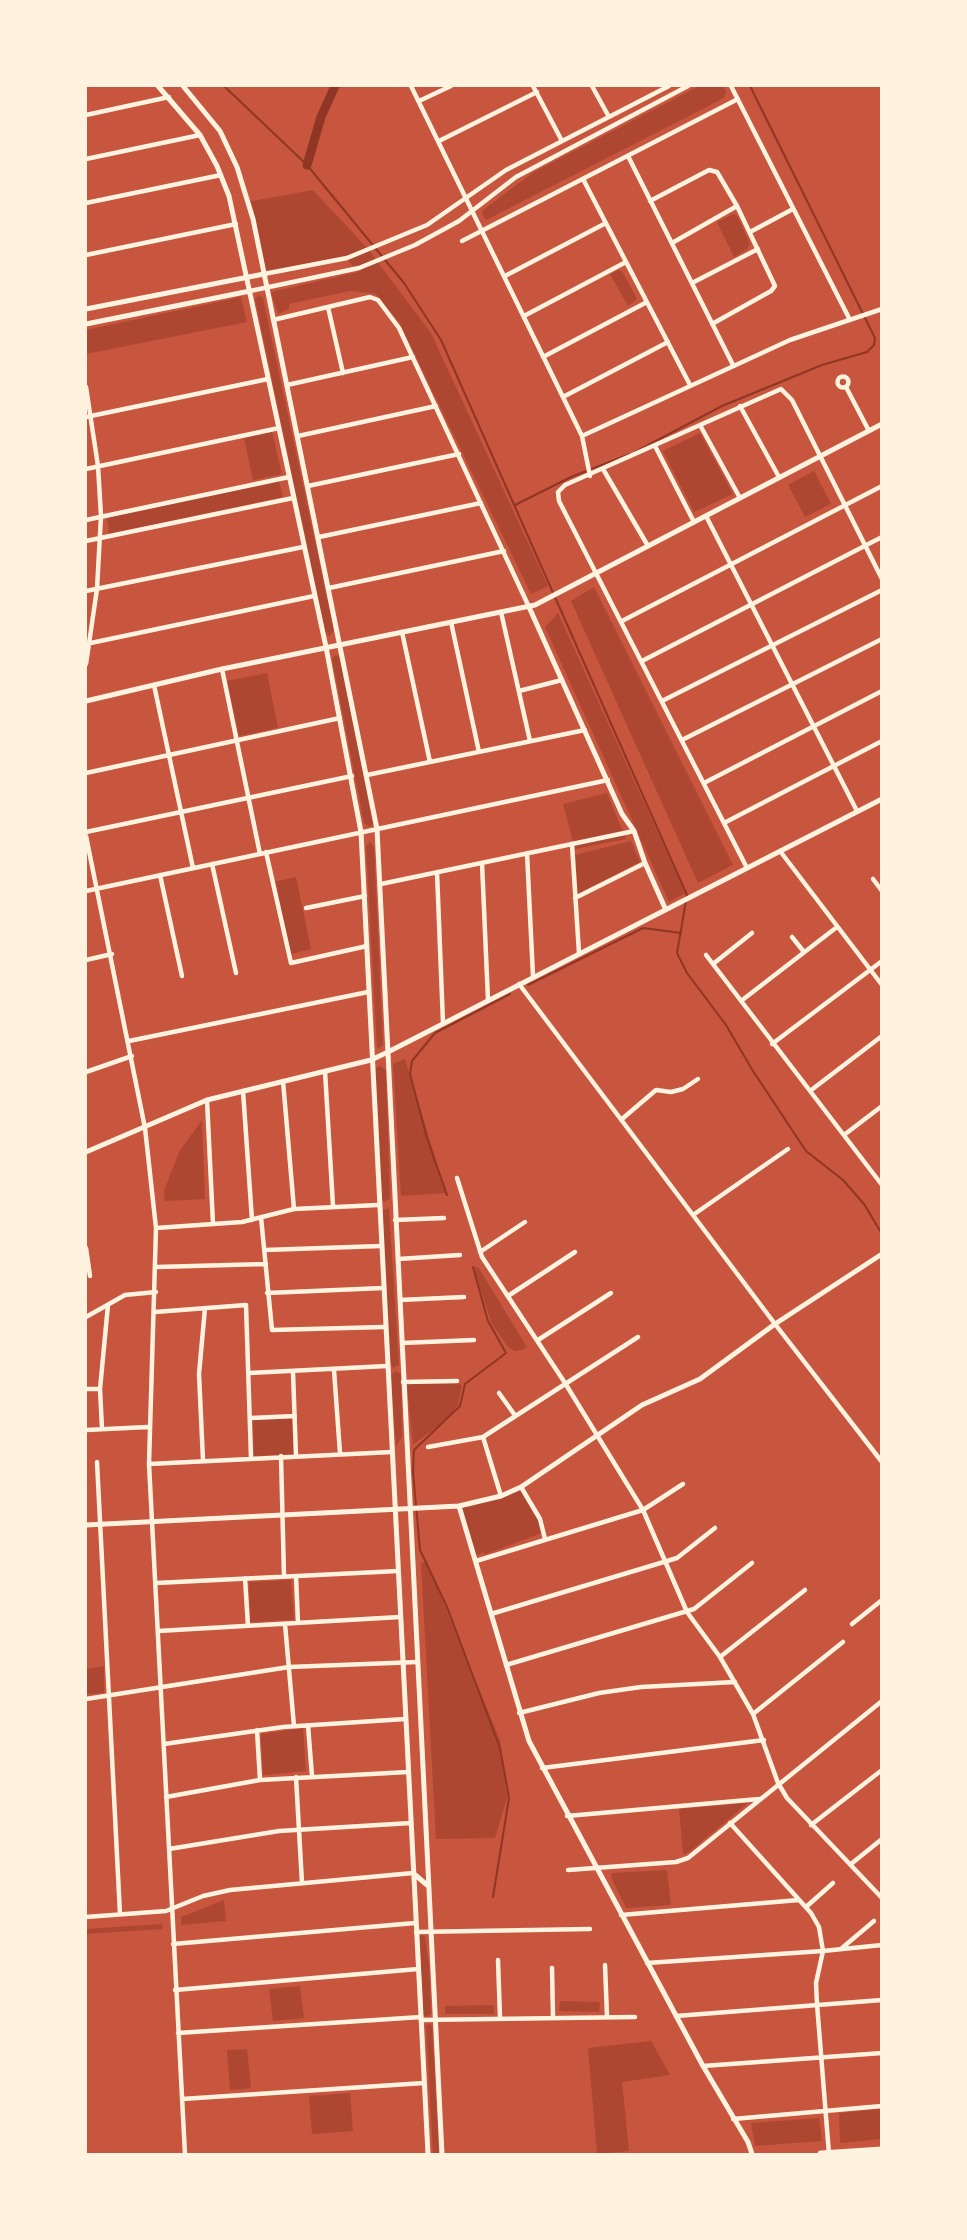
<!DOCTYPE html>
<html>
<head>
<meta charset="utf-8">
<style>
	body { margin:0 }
	#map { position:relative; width:967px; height:2240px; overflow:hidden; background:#c8553d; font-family:"Archivo Narrow",sans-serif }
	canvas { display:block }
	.frame { position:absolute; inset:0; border:87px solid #fff3e0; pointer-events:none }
</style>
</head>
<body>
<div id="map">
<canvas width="967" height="2240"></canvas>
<div class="frame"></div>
</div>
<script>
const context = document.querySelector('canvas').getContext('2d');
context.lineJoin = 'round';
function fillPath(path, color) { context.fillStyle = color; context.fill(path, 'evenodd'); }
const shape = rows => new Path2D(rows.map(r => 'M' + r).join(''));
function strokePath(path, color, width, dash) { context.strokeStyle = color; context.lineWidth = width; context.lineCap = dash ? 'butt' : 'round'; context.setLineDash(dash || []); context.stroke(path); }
const green = shape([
	[699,86,723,86,726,92,724,98,486,220,482,214,483,210,534,172],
	[313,190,368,249,431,333,548,586,531,594,399,322,376,294,350,291,289,304,289,309,278,314,271,292,358,272,346,258,261,271,247,202],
	[734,214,738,217,750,244,747,249,734,257,717,222],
	[618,270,622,271,637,299,628,306,610,274],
	[259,295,263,298,334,630,330,636,325,632,255,299],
	[241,297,247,322,86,354,86,330],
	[272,432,282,474,253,480,244,438],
	[700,433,733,494,694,512,663,451],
	[814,471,831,504,805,517,788,485],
	[279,480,283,497,109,534,107,517],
	[594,587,733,865,698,883,571,601],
	[558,613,685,893,669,902,545,627],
	[335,655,340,657,373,824,369,827,364,823,332,659],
	[267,673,278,728,239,736,227,681],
	[607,793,626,839,575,849,563,804],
	[631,841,640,862,578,894,575,855],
	[370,842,374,847,383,1045,377,1049,366,846],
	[296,877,311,949,291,954,274,882],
	[405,1059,446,1193,401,1196,393,1064],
	[381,1066,386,1071,390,1198,385,1202,381,1199,375,1068],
	[202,1120,205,1199,165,1201,164,1191,179,1152],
	[389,1208,399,1365,393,1368,389,1360,383,1210],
	[473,1267,478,1267,527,1347,522,1350,515,1351,508,1347,492,1324],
	[395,1371,401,1374,402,1437,396,1446,391,1377],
	[456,1383,462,1385,458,1405,448,1418,413,1445,407,1384],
	[293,1418,294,1454,254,1456,253,1420],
	[520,1489,538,1520,542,1533,483,1555,485,1552,476,1555,461,1508],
	[427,1562,500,1740,507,1798,495,1838,436,1839,421,1563],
	[291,1580,294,1620,250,1622,249,1582],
	[104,1666,104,1693,87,1694,86,1669],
	[303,1728,306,1771,263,1775,261,1734],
	[748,1803,688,1853,683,1854,679,1809],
	[667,1870,671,1905,626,1908,611,1877,612,1873],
	[224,1900,226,1921,181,1925,181,1917],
	[162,1924,163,1929,86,1934,86,1929],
	[421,1934,425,1937,429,1966,431,2014,427,2017,423,2015,419,1938],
	[300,1986,304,2018,273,2021,269,1989],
	[560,2001,600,2002,599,2012,559,2011],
	[494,2005,494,2014,445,2014,445,2006],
	[429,2024,432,2026,439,2154,433,2154,426,2026],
	[651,2041,670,2075,622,2082,629,2151,597,2154,588,2048],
	[247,2049,251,2088,230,2090,227,2050],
	[350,2093,353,2131,312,2134,309,2096],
	[881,2109,881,2139,840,2143,839,2113],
	[819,2118,822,2141,755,2146,751,2123]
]);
const stream = shape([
	[224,86,307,165,404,283,441,340,687,895,677,953,687,973,726,1025,753,1071,806,1151,843,1180,864,1204,882,1234],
	[635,452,722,406,822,365,867,352,874,345,875,338,750,86],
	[515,505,571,477,630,454],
	[528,985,643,928,681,933],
	[447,1195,427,1138,410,1074,412,1061,435,1033,510,994],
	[473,1267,488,1321,506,1353,465,1384,460,1406,414,1450,413,1472,420,1550,447,1607,500,1748,509,1798,493,1897]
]);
const canal = shape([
	[307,165,321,117,335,86]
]);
const minor = shape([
	[411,86,582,436,590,476],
	[533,86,562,141],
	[592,86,609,117],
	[731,86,850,320],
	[419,101,451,86],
	[86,115,169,97],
	[439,141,537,92],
	[628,156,733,365],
	[86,159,200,135],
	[583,179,690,385],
	[650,201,709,170,717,172,720,177,737,206,775,286,771,291,712,324],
	[86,203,221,175],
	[750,232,793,209],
	[462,241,738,99],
	[672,243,737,206],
	[86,255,236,224],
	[264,274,347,258,427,225,506,170,669,86],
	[505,276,606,223],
	[692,283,758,249],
	[250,291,359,268,415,245,459,221,516,177,688,86],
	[328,307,343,373],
	[524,316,626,262],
	[273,320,370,297,378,300,399,328,529,607],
	[543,357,647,302],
	'837.5 382a5.5 5.5 0 1 1 11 0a5.5 5.5 0 1 1-11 0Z',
	[287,385,413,357],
	[86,387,98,466,101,516,97,589,86,664],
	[846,387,869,431],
	[563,397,668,342],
	[740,406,779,477],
	[86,417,268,379],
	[700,425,740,498],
	[298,436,436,406],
	[582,436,790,340,882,309],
	[655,446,694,522],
	[86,469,279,428],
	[603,469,648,546],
	[308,486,459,454],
	[706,516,857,811],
	[86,520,289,477],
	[319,537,481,503],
	[86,541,293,498],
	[329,588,504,551],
	[86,591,303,547],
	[501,612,530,741],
	[622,621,882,486],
	[451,622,479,752],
	[402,632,430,762],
	[86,644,314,596],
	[642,661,882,537],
	[222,669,260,854],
	[154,685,193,868],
	[519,691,562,680],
	[662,701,882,590],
	[682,740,882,639],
	[86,773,340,718],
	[367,775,585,730],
	[704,783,882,691],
	[724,823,882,741],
	[86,832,352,776],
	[86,836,145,1128,156,1228,149,1464,185,2154],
	[572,844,579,953],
	[780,851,882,985],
	[266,852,291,963,367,946],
	[527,853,533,976],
	[482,863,488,1000],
	[212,864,236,973],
	[747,868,559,501,558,492,565,485,781,389,792,400,882,579],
	[437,872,443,1023],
	[160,875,182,976],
	[873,879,882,891],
	[381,884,634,831],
	[86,891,608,780],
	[575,898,645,863],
	[306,908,365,896],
	[792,937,804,952],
	[706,955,882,1185],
	[86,960,112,954],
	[713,964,752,933],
	[519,984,775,1324,882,1462],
	[741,1001,837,927],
	[129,1041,368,992],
	[772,1044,882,961],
	[325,1071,333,1206],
	[86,1072,132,1056],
	[283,1081,294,1209],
	[243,1091,252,1220],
	[810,1091,882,1036],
	[207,1100,213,1224],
	[622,1119,656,1090,671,1092,683,1089,698,1079],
	[844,1135,882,1106],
	[457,1178,482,1257,565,1383,643,1510,687,1612,720,1657,753,1714,778,1783,787,1798,882,1898],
	[693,1215,788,1149],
	[261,1217,272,1330,384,1327],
	[395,1220,444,1218],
	[156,1228,242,1222,294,1209,378,1205],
	[86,1248,90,1276],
	[265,1250,381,1246],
	[480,1252,525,1222],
	[398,1259,460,1255],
	[156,1267,266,1264],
	[267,1293,383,1288],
	[508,1296,575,1252],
	[400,1300,464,1297],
	[155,1312,246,1305,251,1458],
	[86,1317,125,1295,156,1292],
	[538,1340,611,1293],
	[402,1343,474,1340],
	[334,1370,340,1453],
	[293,1372,296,1456],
	[249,1373,387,1366],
	[403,1382,457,1381],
	[86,1389,100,1389],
	[499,1393,514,1414],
	[251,1418,295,1416],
	[102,1429,100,1389,108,1305],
	[86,1430,148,1427],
	[483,1437,501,1496],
	[428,1447,483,1437,638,1337],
	[281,1456,284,1576],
	[203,1460,199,1374,205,1308],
	[97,1462,120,1914],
	[149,1464,392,1452],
	[521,1487,540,1519,545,1539],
	[476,1561,643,1510,683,1484],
	[296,1576,298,1623],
	[245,1578,248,1626],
	[156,1583,398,1571],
	[491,1614,677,1558,715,1528],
	[285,1624,294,1726],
	[852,1624,882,1600],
	[158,1631,400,1617],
	[720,1657,805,1590],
	[506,1665,694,1609,752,1563],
	[86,1699,289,1667,417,1662],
	[519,1713,599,1693,641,1687,735,1682],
	[753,1714,843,1642],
	[308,1725,312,1776],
	[257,1730,260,1780],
	[164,1744,283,1727,405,1719],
	[542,1768,764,1740],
	[296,1777,302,1883],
	[166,1797,260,1780,408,1772],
	[567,1816,759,1799],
	[730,1823,811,1913,819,1927,823,1951,816,1983,817,2004,829,2154],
	[811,1825,882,1770],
	[169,1849,279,1831,411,1823],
	[851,1864,882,1839],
	[568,1870,676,1862,688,1858,882,1701],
	[806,1907,833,1883],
	[621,1915,799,1900],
	[86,1917,166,1911,203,1896,230,1890,413,1873],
	[416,1932,590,1929],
	[173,1944,415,1923],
	[842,1948,874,1921],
	[498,1960,500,2017],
	[647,1963,823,1951,882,1945],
	[605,1965,607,2016],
	[552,1968,553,2017],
	[175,1990,418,1969],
	[676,2016,882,2000],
	[421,2020,635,2017],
	[178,2033,421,2017],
	[703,2066,882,2053],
	[182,2099,424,2083],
	[733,2119,882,2106]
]);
const tertiary = shape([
	[158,86,200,135,217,166,229,196,326,647,361,832,428,2154],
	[183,86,220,131,237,167,253,219,377,829,442,2154],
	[86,309,264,274],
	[86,324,250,291],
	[529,607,622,814,634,831,645,863,665,908],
	[86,701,222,669,535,605,882,424],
	[86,1152,207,1100,371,1060,388,1052,882,799],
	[459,1506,529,1741,703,2066,748,2142,752,2154],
	[86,1525,459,1506,501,1496,521,1487,642,1405,700,1379,775,1324,882,1254],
	[413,1873,427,1885]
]);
const primary = shape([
	[821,2154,882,2150]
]);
fillPath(green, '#ae4732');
strokePath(stream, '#8f3625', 2);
strokePath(canal, '#8f3625', 9);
strokePath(minor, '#fff3e0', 4.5);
strokePath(tertiary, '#fff3e0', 5);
strokePath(primary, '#fff3e0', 7);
</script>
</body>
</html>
